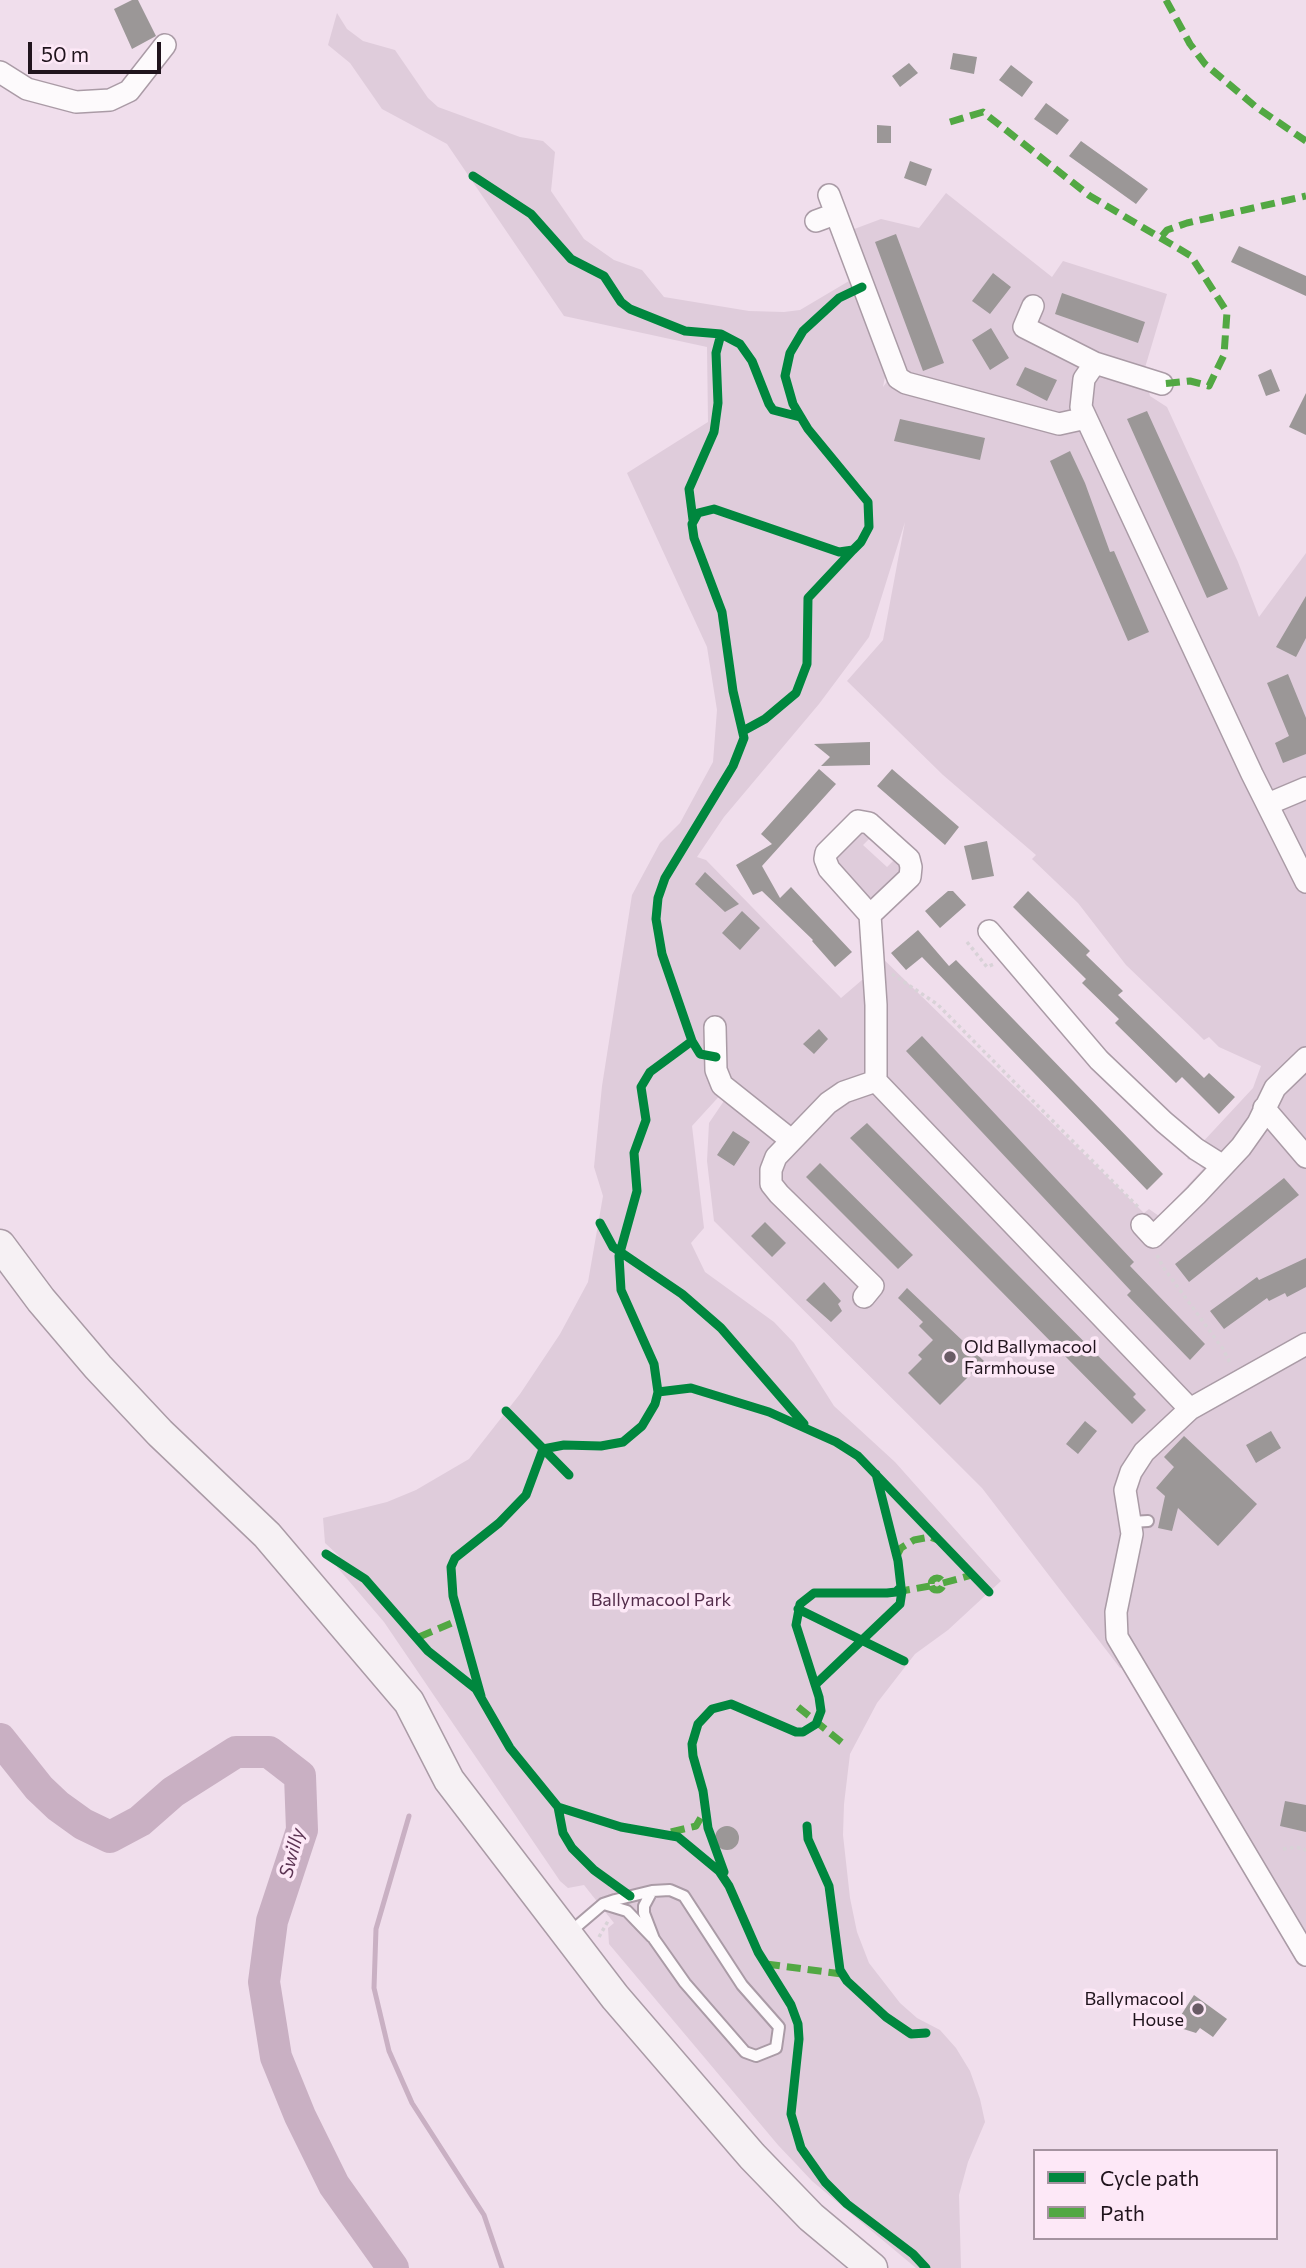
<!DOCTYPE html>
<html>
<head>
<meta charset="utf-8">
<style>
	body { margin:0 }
	#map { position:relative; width:1306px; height:2268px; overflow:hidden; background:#f0deec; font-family:Commissioner,sans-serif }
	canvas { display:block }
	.legend { position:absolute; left:1033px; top:2149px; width:245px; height:91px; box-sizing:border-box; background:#fde8f7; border:2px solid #a593a0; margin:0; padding:9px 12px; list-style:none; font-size:21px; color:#20141d }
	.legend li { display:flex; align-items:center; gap:14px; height:35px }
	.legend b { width:35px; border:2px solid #a593a0 }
	.scale { position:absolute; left:28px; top:42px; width:133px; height:32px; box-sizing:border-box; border:4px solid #20141d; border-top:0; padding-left:9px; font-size:21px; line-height:24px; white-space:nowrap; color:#20141d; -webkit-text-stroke:5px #fde8f7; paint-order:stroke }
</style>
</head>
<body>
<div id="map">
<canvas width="1306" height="2268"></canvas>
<ul class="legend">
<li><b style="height:9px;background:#00873e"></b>Cycle path</li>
<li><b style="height:9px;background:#52a843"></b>Path</li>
</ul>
<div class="scale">50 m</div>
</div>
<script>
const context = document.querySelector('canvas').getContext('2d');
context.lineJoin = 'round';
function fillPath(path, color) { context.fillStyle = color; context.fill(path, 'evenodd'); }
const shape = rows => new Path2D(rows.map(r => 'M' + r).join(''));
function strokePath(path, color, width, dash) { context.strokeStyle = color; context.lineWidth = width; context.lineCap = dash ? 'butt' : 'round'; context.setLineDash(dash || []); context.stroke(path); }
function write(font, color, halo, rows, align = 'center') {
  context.font = font + ' Commissioner,sans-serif'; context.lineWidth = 7; context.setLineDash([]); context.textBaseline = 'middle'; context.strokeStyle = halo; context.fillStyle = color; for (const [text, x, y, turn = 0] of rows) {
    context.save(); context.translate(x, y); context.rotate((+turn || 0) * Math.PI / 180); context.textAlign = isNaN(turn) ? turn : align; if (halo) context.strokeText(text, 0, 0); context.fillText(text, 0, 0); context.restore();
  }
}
const green = shape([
	[337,13,347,29,363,41,395,50,428,98,438,107,520,137,543,141,555,152,551,191,584,239,614,260,642,270,664,297,749,311,784,312,800,310,849,281,886,372,883,387,894,372,849,231,881,219,919,228,946,193,1052,277,1063,261,1167,294,1144,371,1150,396,1167,407,1238,562,1259,617,1306,553,1306,1955,1130,1664,1120,1668,982,1488,714,1221,707,1161,709,1123,730,1092,724,1091,692,1126,704,1228,691,1243,705,1272,774,1322,794,1343,834,1406,895,1462,1001,1581,948,1630,915,1654,877,1703,850,1754,844,1804,843,1835,850,1898,857,1932,869,1963,900,2003,917,2018,940,2030,956,2048,970,2071,980,2099,985,2122,968,2162,959,2195,961,2268,916,2268,812,2181,778,2145,609,1944,608,1928,614,1923,584,1885,568,1888,560,1881,384,1622,337,1567,339,1556,325,1543,323,1518,387,1502,416,1490,469,1459,520,1394,560,1334,588,1282,603,1196,594,1167,602,1086,632,895,660,843,680,823,713,762,717,710,707,647,627,473,708,422,707,347,564,316,447,144,382,109,350,63,328,45],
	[905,522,883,640,847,681,943,775,1036,855,1032,859,1078,903,1126,965,1198,1034,1204,1040,1209,1037,1219,1047,1261,1066,1253,1088,1187,1159,1195,1161,1203,1169,1159,1216,1149,1209,1144,1213,872,948,874,976,862,980,841,998,706,860,697,857,724,817,819,704,869,637],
	[859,830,872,836,863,845,887,867,896,858,900,862,900,874,875,897,869,897,836,864,835,857]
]);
const stream = shape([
	[409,1816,376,1929,374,1988,389,2051,412,2103,484,2215,502,2268]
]);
const river = shape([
	[0,1739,39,1788,58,1806,83,1824,110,1837,140,1821,173,1792,236,1752,269,1752,300,1776,302,1830,272,1921,264,1982,276,2057,300,2116,334,2185,393,2268]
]);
const building = shape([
	[132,0,138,0,156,36,132,49,114,9],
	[953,53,977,57,974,74,950,69],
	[909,63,918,73,900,87,892,76],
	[1011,65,1033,82,1022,97,999,80],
	[1046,103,1069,120,1057,135,1034,119],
	[877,125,891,126,891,143,877,143],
	[1081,141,1148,189,1136,204,1069,156],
	[910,161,932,169,926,186,904,178],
	[896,234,944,363,923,371,875,242],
	[1239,246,1306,276,1306,296,1231,262],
	[993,273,1011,287,990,314,972,301],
	[1062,293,1145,322,1138,343,1055,314],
	[991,328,1009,358,990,370,972,340],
	[1025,367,1057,380,1047,401,1016,385],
	[1271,369,1280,391,1266,396,1258,375],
	[1306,393,1306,435,1289,427],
	[1147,411,1228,589,1207,598,1127,419],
	[900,419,985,438,980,460,894,441],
	[1070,451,1085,483,1110,552,1114,551,1149,632,1128,641,1050,461],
	[1306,596,1306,638,1296,657,1276,647],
	[1288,674,1306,718,1306,754,1283,763,1275,743,1289,736,1267,683],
	[870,742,870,765,821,766,830,757,814,744],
	[819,769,836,784,762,866,780,898,791,887,852,952,835,967,812,941,813,940,762,891,753,895,736,865,772,844,761,834],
	[892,769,959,827,945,845,877,786],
	[987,841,994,876,972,880,964,846],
	[705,872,739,904,725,912,695,884],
	[948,891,953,891,966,905,940,928,925,911],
	[1028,891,1090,951,1086,955,1123,991,1118,995,1204,1078,1209,1073,1235,1097,1219,1114,1182,1077,1176,1083,1115,1023,1119,1019,1082,983,1086,979,1013,907],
	[742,911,760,928,740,950,722,933],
	[918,930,949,966,956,960,1163,1174,1147,1190,922,957,906,970,891,953],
	[819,1029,828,1039,814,1054,803,1044],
	[922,1036,1134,1262,1130,1266,1205,1344,1190,1360,1127,1295,1131,1291,906,1051],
	[867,1123,1136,1394,1133,1397,1146,1410,1132,1424,850,1138],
	[733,1131,750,1142,734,1166,717,1155],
	[820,1163,913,1255,898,1269,806,1177],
	[1284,1178,1299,1195,1189,1282,1175,1264],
	[765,1222,786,1243,772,1257,751,1236],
	[1306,1258,1306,1287,1287,1297,1285,1293,1269,1301,1267,1298,1224,1329,1210,1311,1257,1277,1259,1280],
	[824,1282,841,1301,838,1304,842,1311,831,1322,806,1300],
	[907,1288,984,1361,940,1405,908,1373,922,1359,918,1355,933,1340,919,1326,923,1322,898,1298],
	[1085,1421,1097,1431,1078,1454,1066,1444],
	[1271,1431,1281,1448,1256,1463,1246,1445],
	[1184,1436,1257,1504,1218,1546,1178,1508,1172,1531,1158,1528,1165,1496,1156,1488,1174,1467,1164,1457],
	[1285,1801,1306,1805,1306,1832,1280,1826],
	'715 1838a12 12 0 1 1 24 0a12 12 0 1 1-24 0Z',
	[1194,1995,1227,2019,1213,2037,1200,2028,1196,2033,1174,2026]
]);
const path = shape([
	[967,942,987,967,994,964],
	[892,974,937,1004,1140,1209],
	[1157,1255,1163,1267,1223,1349,1231,1365],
	[1283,1849,1296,1847,1306,1850],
	[599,1937,608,1921]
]);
const lane = shape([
	[1131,1522,1148,1521],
	[604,1904,627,1911,652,1937],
	[569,1933,603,1904,615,1900,652,1891,670,1890,684,1896,742,1985,779,2027,776,2048,756,2056,745,2052,685,1983,654,1939,644,1913,644,1906,652,1891]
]);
const street = shape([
	[0,72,27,89,76,102,110,100,129,91,165,45],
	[829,195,898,378,906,383,1059,424,1086,418],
	[816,221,835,214],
	[1033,306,1024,327,1095,363],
	[1162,384,1095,363,1084,379,1081,407,1252,774,1306,882],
	[1268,804,1306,788],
	[989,931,1099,1060,1164,1122,1196,1149,1223,1166],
	[715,1027,716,1070,722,1085,791,1140],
	[876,1081,1190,1409,1306,1344],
	[1264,1108,1306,1157],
	[1142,1225,1153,1237,1196,1195,1241,1147,1258,1123,1275,1088,1306,1058],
	[864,1297,873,1286,779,1194,771,1184,771,1170,776,1157,828,1103,844,1092,876,1081,876,1005,870,915,829,869,825,859,826,853,858,821,869,823,909,859,911,867,910,877,870,915],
	[1190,1409,1144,1452,1131,1472,1125,1490,1132,1534,1116,1612,1117,1637,1306,1955]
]);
const secondary = shape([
	[0,1245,41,1300,98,1367,160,1433,267,1535,409,1702,449,1780,615,1997,752,2156,811,2217,872,2268]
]);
const quiet = shape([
	[1166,0,1190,44,1205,64,1256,107,1306,141],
	[950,122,983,112,1090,196,1191,256,1227,312,1224,355,1209,386,1190,381,1162,384],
	[1162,236,1167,230,1187,223,1306,196],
	[897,1556,901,1548,914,1540,930,1537,938,1540],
	'931 1584a6 6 0 1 1 12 0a6 6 0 1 1-12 0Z',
	[943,1583,972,1575],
	[896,1592,930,1586],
	[419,1637,459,1620],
	[798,1707,846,1746],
	[671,1832,696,1826,704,1812],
	[766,1964,842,1974]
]);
const cycleway = shape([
	[473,176,531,214,571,259,604,276,621,302,630,309,685,331,721,334,740,344,752,361,769,404,773,410,800,417],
	[693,520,689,489,714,432,718,403,716,353,721,334],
	[743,731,765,719,796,693,807,664,808,598,853,550],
	[716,1057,700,1054,692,1041,662,954,656,919,658,898,665,878,733,766,744,738,733,691,722,612,694,538,692,524,698,513,714,509,839,552,853,550,861,542,869,527,868,502,808,429,793,404,785,376,790,353,803,331,839,298,862,287],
	[600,1223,613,1247,682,1294,721,1328,804,1424],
	[658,1392,691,1388,769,1412,836,1442,858,1456,989,1592],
	[506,1411,569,1475],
	[326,1554,365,1579,428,1651,476,1689,510,1748,558,1807,621,1827,678,1837,719,1871,729,1886,758,1952,791,2005,798,2024,799,2039,791,2114,801,2148,825,2182,847,2204,913,2254,926,2268],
	[798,1609,904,1661],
	[816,1684,900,1604,902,1591],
	[481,1696,453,1596,451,1567,455,1558,499,1523,526,1495,543,1449,564,1445,601,1446,623,1442,642,1426,655,1404,658,1392,654,1364,621,1290,619,1256,637,1191,634,1153,646,1120,641,1087,650,1072,692,1041],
	[558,1807,563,1833,572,1848,594,1870,630,1896],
	[807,1826,808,1839,829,1886,840,1970,847,1981,886,2017,911,2034,926,2033],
	[724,1872,708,1828,703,1791,693,1756,692,1744,698,1724,712,1709,731,1704,796,1732,803,1732,816,1724,821,1711,819,1697,796,1625,800,1604,814,1593,887,1593,896,1592,901,1587,898,1561,876,1474]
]);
const markers = [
	[950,1357,7,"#695b65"],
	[1198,2009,7,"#695b65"]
];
const poiNames = [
	["Old Ballymacool",964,1347],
	["Farmhouse",964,1368],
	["Ballymacool",1184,1999,"right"],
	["House",1184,2020,"right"]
];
const parkNames = [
	["Ballymacool Park",661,1600]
];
const waterNames = [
	["Swilly",292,1853,-75]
];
fillPath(green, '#dfccdb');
strokePath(stream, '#c9b0c3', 5);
strokePath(river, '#c9b0c3', 32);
fillPath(building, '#9b9797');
strokePath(lane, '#aa9ba6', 14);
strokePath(street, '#aa9ba6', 24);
strokePath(secondary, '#aa9ba6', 33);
strokePath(path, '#d8d2d7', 3.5, [3.5, 3.5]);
strokePath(lane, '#fdfafc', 10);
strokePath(street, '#fdfafc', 21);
strokePath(secondary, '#f6f1f4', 30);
strokePath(quiet, '#52a843', 7, [14, 7]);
strokePath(cycleway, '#00873e', 9);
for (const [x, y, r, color] of markers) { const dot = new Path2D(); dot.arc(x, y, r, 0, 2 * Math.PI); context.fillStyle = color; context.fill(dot); strokePath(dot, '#fde8f7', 2.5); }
write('18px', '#20141d', '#fde8f7', poiNames, 'left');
write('18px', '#532c4b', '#fde8f7', parkNames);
write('italic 19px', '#5c3453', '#fde8f7', waterNames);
</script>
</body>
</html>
